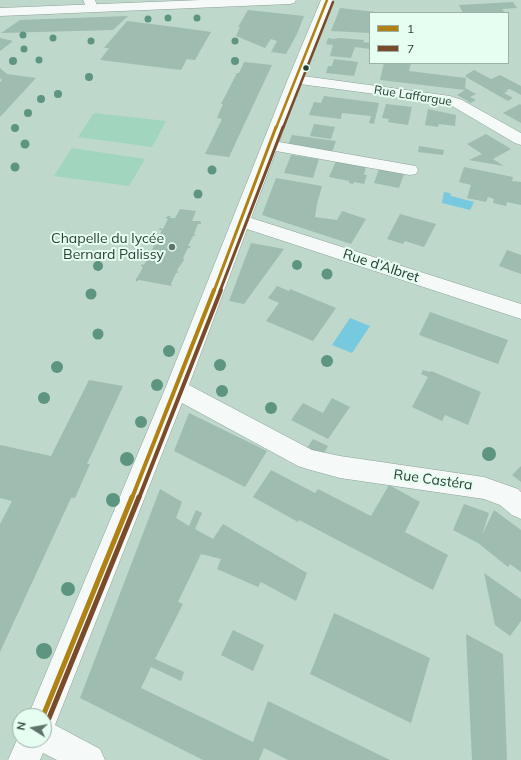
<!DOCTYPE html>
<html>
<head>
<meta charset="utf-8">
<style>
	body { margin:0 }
	#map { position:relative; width:521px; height:760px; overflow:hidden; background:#bed8cc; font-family:Mulish,sans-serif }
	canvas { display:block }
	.legend { position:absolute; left:369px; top:12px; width:140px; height:52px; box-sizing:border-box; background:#e6fef2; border:1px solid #9bb1a6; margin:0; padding:5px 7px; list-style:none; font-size:12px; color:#2a3e35 }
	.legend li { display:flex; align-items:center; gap:8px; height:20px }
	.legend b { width:20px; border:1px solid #9bb1a6 }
	.north { position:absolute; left:12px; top:708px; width:40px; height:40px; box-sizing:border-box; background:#e6fef2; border:1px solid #9bb1a6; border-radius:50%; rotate:281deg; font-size:11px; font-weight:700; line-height:16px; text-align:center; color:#2a3e35 }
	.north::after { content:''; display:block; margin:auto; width:14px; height:18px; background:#5e746a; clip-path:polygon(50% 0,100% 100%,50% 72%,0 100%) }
</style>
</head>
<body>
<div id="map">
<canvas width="521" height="760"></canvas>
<ul class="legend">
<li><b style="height:5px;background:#af8213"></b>1</li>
<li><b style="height:5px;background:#7a4b2a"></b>7</li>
</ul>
<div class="north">N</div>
</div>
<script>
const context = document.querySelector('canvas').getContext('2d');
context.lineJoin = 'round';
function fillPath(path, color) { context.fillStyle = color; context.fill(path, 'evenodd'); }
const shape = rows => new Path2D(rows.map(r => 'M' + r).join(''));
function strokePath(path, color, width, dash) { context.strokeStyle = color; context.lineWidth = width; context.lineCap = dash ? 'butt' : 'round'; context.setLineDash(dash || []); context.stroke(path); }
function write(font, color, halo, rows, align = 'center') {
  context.font = font + ' Mulish,sans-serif'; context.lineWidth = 4; context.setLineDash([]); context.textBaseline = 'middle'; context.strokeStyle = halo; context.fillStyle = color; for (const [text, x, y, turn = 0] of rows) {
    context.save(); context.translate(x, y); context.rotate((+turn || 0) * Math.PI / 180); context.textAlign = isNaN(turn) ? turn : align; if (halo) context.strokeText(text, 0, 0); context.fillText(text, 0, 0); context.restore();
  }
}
const green = shape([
	[94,113,166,121,152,147,78,137],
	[72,148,145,159,129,186,54,176]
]);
const water = shape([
	[444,192,450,193,451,196,474,202,470,210,442,203],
	[350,318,370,326,352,353,332,345]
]);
const building = shape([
	[513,2,517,8,502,9,505,13,463,13,459,5],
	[340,8,375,12,370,13,370,33,331,31],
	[248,10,304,16,297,34,286,54,271,52,277,41,271,39,265,48,236,36,240,27,238,27],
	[128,16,113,30,1,33,20,20],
	[127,21,175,27,211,32,195,60,187,59,181,70,100,60,109,48,104,48],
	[0,38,13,41,0,51],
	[328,38,334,39,338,38,364,40,363,42,370,43,370,49,355,47,351,58,330,56,333,45,326,44],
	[334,59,358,62,354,76,326,73,328,66,332,66],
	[244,62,272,65,229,157,205,154,222,119,217,118,223,104,221,104,237,73,239,73],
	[384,63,411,63,409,71,466,78,465,88,476,94,470,97,476,100,471,103,457,95,465,90,380,80],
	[0,68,7,74,36,78,0,117,0,82,2,80,0,78],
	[474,70,491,79,500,75,521,86,521,95,510,89,506,90,508,91,504,93,513,98,508,101,466,77,466,75],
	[324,96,379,103,374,124,369,123,371,116,342,113,341,119,309,115,314,102,321,103],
	[386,104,412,107,408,125,388,122,389,119,382,118],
	[520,104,521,105,521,123,503,113],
	[428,109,456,115,455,126,439,124,438,127,425,125],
	[314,124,335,127,331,139,310,136],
	[486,134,511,149,493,159,504,166,469,160,482,154,467,144],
	[292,135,336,141,332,152,288,145],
	[419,146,444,150,443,155,418,152],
	[291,155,319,159,313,178,284,173],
	[336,161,366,167,364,175,367,175,364,184,354,182,353,184,349,183,349,181,329,177],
	[464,167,513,177,512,181,521,182,521,205,507,202,506,206,493,203,494,199,488,197,486,202,467,198,471,185,459,182],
	[379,169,404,174,399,188,374,183],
	[276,178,322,186,317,204,315,217,337,220,342,211,366,219,351,244,262,215],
	[180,209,196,211,192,221,200,221,201,222,201,224,198,224,194,234,196,235,193,236,188,246,191,246,190,248,188,248,183,258,184,260,177,270,178,273,176,273,171,284,172,286,139,280,136,282,136,278,137,278,143,267,141,266,142,264,144,265,150,254,148,254,148,252,151,252,156,242,154,242,155,240,157,240,162,230,159,230,160,228,163,229,168,219,166,218,166,217,169,216,171,216,170,218,175,218],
	[400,214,436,224,424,247,405,241,403,244,387,239],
	[251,243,284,249,244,304,229,301],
	[507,250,521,255,521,274,499,266],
	[277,286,289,291,290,289,336,308,313,341,266,321,279,303,268,298],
	[430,312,508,340,498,364,419,335],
	[423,370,430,372,431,371,481,392,468,425,445,415,442,421,412,407,428,377,421,374],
	[89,380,123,386,87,464,90,464,75,498,71,498,0,652,0,524,12,501,0,498,0,445,51,456],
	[332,398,350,407,328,439,291,420,303,403,323,413],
	[189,413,267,451,245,487,174,451],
	[313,439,328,446,321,458,305,451],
	[521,466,521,482,512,475],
	[271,470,315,493,318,489,371,516,389,485,420,502,405,532,448,555,433,590,299,520,298,522,253,497],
	[160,489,182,502,176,518,189,526,196,510,202,513,195,529,213,539,223,524,307,573,296,601,261,582,258,587,217,569,221,559,201,554,178,602,183,604,155,659,184,672,181,681,151,667,141,688,253,742,268,701,390,760,288,760,264,748,259,760,203,760,80,698],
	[464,504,489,513,482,535,494,510,521,530,521,572,510,564,508,567,478,543,453,530],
	[484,573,521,599,521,621,510,636,495,625],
	[334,613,430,658,411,723,310,674],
	[233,630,264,645,253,671,221,655],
	[466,634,503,654,507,760,472,760]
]);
const minor = shape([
	[83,0,95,0,98,8,96,11,88,11,83,0],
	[321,0,333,0,303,76,450,96,462,100,521,133,521,145,515,143,452,106,443,103,300,84,279,142,410,165,416,166,418,170,416,174,410,175,276,151,251,218,521,304,521,319,247,229,189,385,312,450,340,456,484,477,518,489,521,492,521,519,512,515,500,505,484,499,340,478,307,469,298,466,182,403,55,725,100,749,105,760,57,760,43,753,40,760,8,760,20,733,20,740,44,740,44,716,28,716,165,389,288,79,321,0]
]);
const major = shape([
	[201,0,296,0,294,3,290,4,0,16,0,8,201,0]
]);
const bus1Far3 = shape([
	[276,128,327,0]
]);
const bus1Far2 = shape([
	[214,291,276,127]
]);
const bus1Far1 = shape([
	[132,498,214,290]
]);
const bus1 = shape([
	[43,716,132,497]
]);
const bus2Far3 = shape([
	[283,128,333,2]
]);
const bus2Far2 = shape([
	[220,291,283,127]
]);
const bus2Far1 = shape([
	[139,498,221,290]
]);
const bus2 = shape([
	[49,718,139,497]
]);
const trees = [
	[168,18,3.5],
	[197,18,3.5],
	[148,19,3.5],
	[23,35,3.5],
	[53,38,3.5],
	[91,41,3.5],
	[235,41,3.5],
	[24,49,3.5],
	[39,60,3.5],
	[13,61,4],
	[235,61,4],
	[89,77,4],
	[58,94,4],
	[41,99,4],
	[28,113,4],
	[15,128,4],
	[25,144,4.5],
	[15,167,4.5],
	[212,170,4.5],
	[198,194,4.5],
	[297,265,5],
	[98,266,5],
	[327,274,5.5],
	[91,294,5.5],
	[98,334,5.5],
	[169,351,6],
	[327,361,6],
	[220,365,6],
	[57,367,6],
	[157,385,6],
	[222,391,6],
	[44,398,6],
	[271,408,6],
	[141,422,6],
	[489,454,7],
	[127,459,7],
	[113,500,7],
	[68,589,7],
	[44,651,8]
];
const markers = [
	[306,68,3.5,"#2a3e35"],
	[172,247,4,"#5e746a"]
];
const farStreetnames = [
	["Rue Laffargue",413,96,9]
];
const poiNames = [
	["Chapelle du lycée",164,239],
	["Bernard Palissy",164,255]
];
const streetNames = [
	["Rue d’Albret",381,266,18],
	["Rue Castéra",433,480,8]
];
fillPath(green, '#a2d5be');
fillPath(water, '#77c9e0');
fillPath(building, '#9ebcaf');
strokePath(minor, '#8ca198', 1);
strokePath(major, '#8ca198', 1);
fillPath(minor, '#f5f9f7');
fillPath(major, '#f5f9f7');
strokePath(bus1Far3, '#af8213', 2.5);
strokePath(bus1Far2, '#af8213', 3);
strokePath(bus1Far1, '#af8213', 4);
strokePath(bus1, '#af8213', 5);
strokePath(bus2Far3, '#7a4b2a', 2.5);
strokePath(bus2Far2, '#7a4b2a', 3);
strokePath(bus2Far1, '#7a4b2a', 4);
strokePath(bus2, '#7a4b2a', 5);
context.fillStyle = '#5e9581';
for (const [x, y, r] of trees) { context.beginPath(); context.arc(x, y, r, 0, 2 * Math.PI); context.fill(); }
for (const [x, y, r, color] of markers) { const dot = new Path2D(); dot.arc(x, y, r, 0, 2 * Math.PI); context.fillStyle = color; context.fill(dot); strokePath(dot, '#e6fef2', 1.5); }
write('12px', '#2a3e35', '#e6fef2', farStreetnames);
write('14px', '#2a3e35', '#e6fef2', poiNames, 'right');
write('14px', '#2a3e35', '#e6fef2', streetNames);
</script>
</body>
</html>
